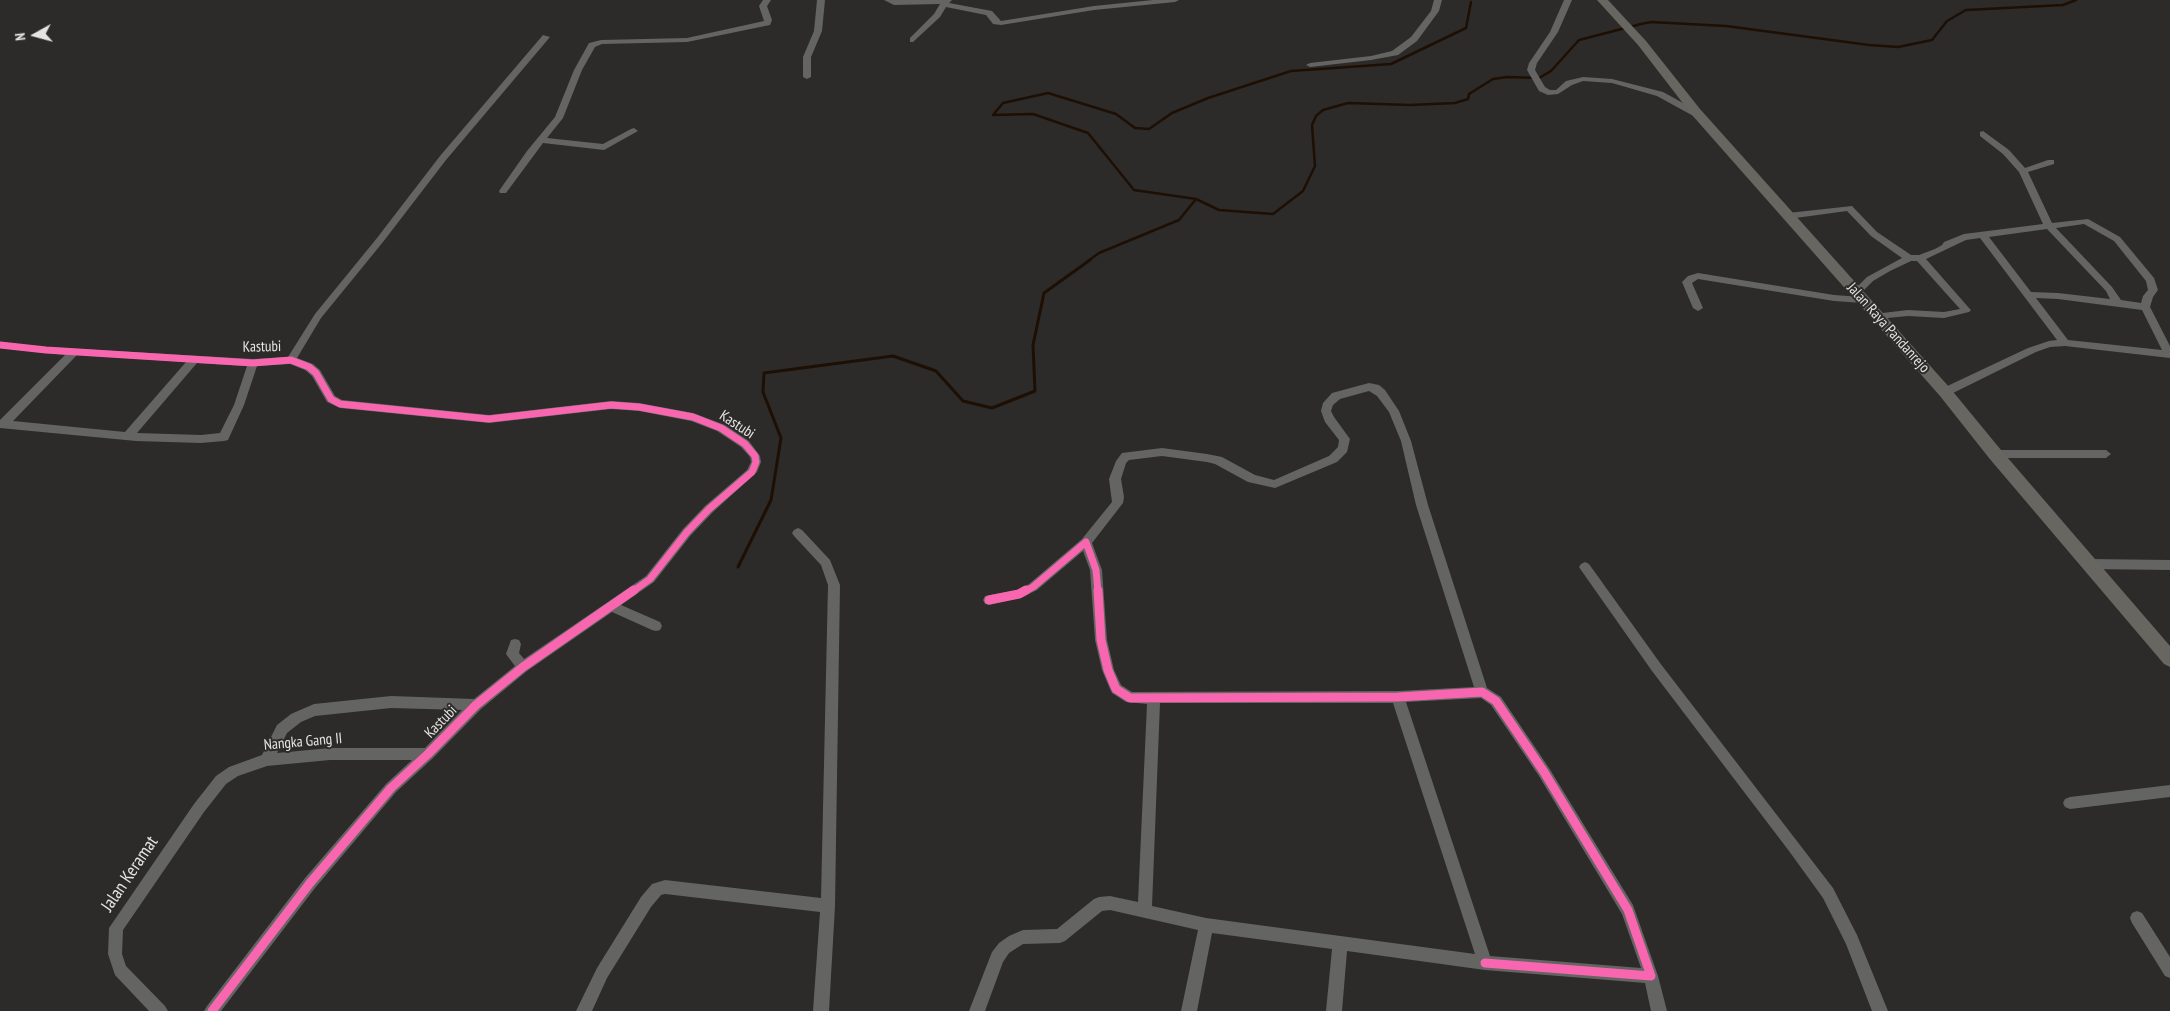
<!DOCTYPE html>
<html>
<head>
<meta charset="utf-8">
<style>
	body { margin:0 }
	#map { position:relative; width:2170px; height:1011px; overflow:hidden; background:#2c2b2a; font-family:"PT Sans Narrow",sans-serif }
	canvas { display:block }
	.north { position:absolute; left:10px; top:10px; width:50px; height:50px; -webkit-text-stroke:4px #2d2b29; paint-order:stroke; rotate:263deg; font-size:14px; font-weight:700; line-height:20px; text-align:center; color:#e5e4e2 }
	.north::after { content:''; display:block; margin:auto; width:18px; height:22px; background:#e5e4e2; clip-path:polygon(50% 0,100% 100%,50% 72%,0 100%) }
</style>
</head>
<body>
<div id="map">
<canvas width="2170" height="1011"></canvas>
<div class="north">N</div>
</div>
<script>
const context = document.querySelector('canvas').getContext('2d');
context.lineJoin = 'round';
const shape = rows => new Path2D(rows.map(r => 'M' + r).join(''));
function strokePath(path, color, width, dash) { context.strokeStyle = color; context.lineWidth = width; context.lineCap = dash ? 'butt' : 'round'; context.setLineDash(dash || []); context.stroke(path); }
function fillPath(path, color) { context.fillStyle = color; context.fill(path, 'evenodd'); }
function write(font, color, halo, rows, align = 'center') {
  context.font = font + ' "PT Sans Narrow",sans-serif'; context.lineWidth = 4; context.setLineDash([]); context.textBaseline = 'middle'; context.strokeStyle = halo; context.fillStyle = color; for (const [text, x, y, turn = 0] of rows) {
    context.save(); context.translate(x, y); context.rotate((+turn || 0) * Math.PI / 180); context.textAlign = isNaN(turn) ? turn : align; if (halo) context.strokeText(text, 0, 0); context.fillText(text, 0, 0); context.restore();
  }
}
const streamFar1 = shape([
	[1196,199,1219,210,1273,214,1303,191,1315,166,1312,125,1316,116,1323,110,1348,103,1410,105,1455,103,1468,99,1469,94,1493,79,1507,77,1539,78,1551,71,1579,40,1641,24,1651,22,1726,26,1869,45,1898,47,1932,40,1947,21,1966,10,2063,5,2076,0],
	[1088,261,1099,253,1179,220,1196,199,1134,190,1088,133,1033,114,993,115,1003,103,1048,93,1116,114,1135,128,1149,129,1172,113,1208,98,1291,71,1391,64,1466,28,1471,2]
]);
const stream = shape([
	[738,567,771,500,781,438,763,392,764,373,893,356,936,371,963,401,992,408,1035,391,1033,345,1044,293,1090,260]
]);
const street = shape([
	[763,0,771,0,767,6,772,20,770,25,687,42,602,44,595,47,582,70,563,118,547,138,603,144,631,129,634,128,638,131,604,150,543,143,506,193,500,193,499,191,527,151,555,117,574,70,589,43,601,40,687,38,764,21,759,6,763,0],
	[817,0,825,0,822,31,811,57,811,77,807,79,803,77,803,57,814,31,817,0],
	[884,0,952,0,949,3,992,11,1001,21,1094,6,1153,0,1179,0,1175,2,1094,10,1001,25,993,24,986,15,946,7,940,17,913,42,910,42,910,38,934,14,940,4,894,5,884,0],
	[1434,0,1442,0,1439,11,1417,41,1398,55,1371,60,1310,67,1306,65,1310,63,1371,56,1392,51,1411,37,1431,11,1434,0],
	[1564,0,1572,0,1558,32,1537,63,1535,70,1545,87,1550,90,1556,90,1566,81,1583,77,1612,79,1663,92,1703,114,1703,118,1697,118,1657,96,1612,83,1583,81,1572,85,1558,94,1548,95,1539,91,1527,70,1529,63,1550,32,1564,0],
	[543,35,550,37,446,160,383,242,321,318,297,358,313,364,320,370,335,396,342,400,489,415,611,401,639,403,693,413,725,425,749,441,760,456,761,462,757,472,713,512,691,535,654,582,621,605,660,622,662,626,660,630,656,631,652,630,612,612,527,671,481,709,433,758,396,792,315,888,221,1011,204,1011,207,1006,305,878,386,784,412,760,330,760,267,766,238,776,226,784,204,812,123,930,122,954,126,966,165,1006,168,1011,149,1011,115,975,108,954,109,928,194,804,216,776,229,767,262,755,277,725,291,714,314,704,391,696,474,699,515,666,506,654,511,640,515,639,519,640,521,644,519,653,524,659,646,576,683,529,705,506,747,470,751,462,750,457,741,447,717,431,691,421,639,411,611,409,489,423,340,408,327,402,312,376,305,370,290,364,257,366,244,405,228,440,224,441,201,443,136,441,0,428,0,420,65,355,0,348,0,342,46,347,253,359,288,357,315,314,377,238,440,156,543,35],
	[77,355,186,362,125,432,13,421,77,355],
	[197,363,247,366,234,405,220,433,201,435,137,433,197,363],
	[391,708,462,710,425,748,330,748,277,753,287,733,301,722,315,716,391,708],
	[1983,131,2009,150,2025,168,2048,160,2054,160,2054,164,2028,172,2052,223,2088,219,2120,237,2154,278,2158,290,2153,297,2150,307,2170,346,2170,358,2065,346,2050,347,2036,352,1949,395,1941,395,1940,392,1941,389,2028,348,2049,341,2057,340,1980,238,1966,240,1926,259,1969,308,1971,310,1969,312,1944,318,1908,316,1877,319,1872,316,1874,314,1908,310,1944,312,1960,309,1917,261,1911,261,1890,271,1873,281,1859,295,1853,295,1851,293,1867,277,1902,258,1871,236,1847,211,1788,219,1783,216,1788,213,1852,206,1877,232,1911,255,1919,255,1935,249,1942,245,1944,242,1964,234,2043,224,2019,172,2003,154,1980,136,1980,132,1983,131],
	[2084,224,2114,241,2146,281,2148,290,2143,296,2141,303,2121,300,2112,287,2056,228,2084,224],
	[2047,229,2106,291,2110,299,2058,293,2031,292,1989,237,2047,229],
	[2036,298,2058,299,2142,310,2162,350,2068,340,2036,298],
	[1698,273,1834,295,1862,297,1867,300,1862,303,1834,301,1698,279,1692,283,1703,308,1698,311,1693,308,1682,282,1688,276,1698,273],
	[1369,383,1379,385,1385,390,1399,411,1411,441,1428,505,1487,688,1501,697,1549,768,1633,905,1658,976,1667,1011,1651,1011,1645,983,1485,970,1347,951,1342,1011,1326,1011,1332,949,1212,933,1197,1011,1181,1011,1198,930,1110,910,1102,911,1065,941,1060,943,1023,944,1009,953,1003,962,985,1011,969,1011,992,952,999,943,1009,936,1023,930,1057,929,1094,899,1099,897,1110,896,1138,902,1147,704,1126,702,1112,693,1110,689,1102,670,1095,640,1090,570,1083,551,1037,590,1023,597,989,605,985,604,983,600,985,596,1017,590,1029,584,1082,539,1112,502,1109,479,1116,461,1122,453,1162,448,1207,454,1222,457,1255,475,1274,480,1329,456,1338,447,1339,440,1325,422,1321,411,1323,403,1332,393,1369,383],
	[1369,391,1377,396,1389,412,1401,441,1416,505,1474,687,1398,691,1132,692,1121,685,1114,670,1107,640,1102,570,1092,543,1123,503,1124,497,1121,479,1126,463,1129,460,1162,456,1207,462,1215,464,1248,482,1275,488,1337,462,1347,452,1350,439,1334,417,1331,411,1333,405,1340,399,1369,391],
	[1481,698,1491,705,1539,776,1622,914,1641,968,1490,956,1406,702,1481,698],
	[1160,703,1393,703,1475,954,1206,918,1152,906,1160,703],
	[1995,450,2106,450,2111,454,2106,458,1995,458,1990,454,1995,450],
	[798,528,802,530,830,560,840,585,835,906,829,1011,813,1011,820,912,665,894,661,895,651,907,607,978,592,1011,576,1011,597,968,641,897,652,884,665,880,821,898,828,585,821,565,794,536,792,533,794,530,798,528],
	[2090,559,2170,560,2170,570,2090,569,2086,567,2084,564,2086,561,2090,559],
	[1585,562,1589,564,1660,663,1833,888,1857,935,1888,1011,1872,1011,1846,944,1823,898,1789,851,1652,671,1581,570,1579,567,1581,564,1585,562],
	[2170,785,2170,797,2070,809,2065,807,2063,803,2065,799,2070,797,2170,785],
	[2137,911,2142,913,2170,957,2170,978,2165,976,2132,923,2130,918,2132,913,2137,911]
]);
const secondary = shape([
	[1597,0,1608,0,1646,41,1700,109,1950,388,2001,450,2170,646,2170,667,2164,664,1989,458,1940,396,1692,115,1638,45,1597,0]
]);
const cyclewayFar1 = shape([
	[0,345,46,350,253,363,291,360,309,367,316,373,331,399,340,404,489,419,611,405,639,407,693,417,721,428,745,444,755,456,756,462,752,472,709,509,687,532,650,579,632,592],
	[1024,592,1033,587,1086,542,1096,570,1098,592]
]);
const cycleway = shape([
	[1098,590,1101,640,1108,670,1116,689,1130,698,1398,697,1482,692,1496,701,1544,772,1628,910,1651,976,1485,963],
	[989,600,1019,594,1026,590],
	[212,1011,310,883,391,788,428,754,476,705,523,667,634,590]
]);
const streetNames = [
	["Jalan Raya Pandanrejo",1888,328,48],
	["Kastubi",262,347,-1],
	["Kastubi",737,425,33],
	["Kastubi",441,722,-46],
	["Nangka Gang II",303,742,-5]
];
const nearStreetnames = [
	["Jalan Keramat",130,874,-56]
];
strokePath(streamFar1, '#1e0f04', 2.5);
strokePath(stream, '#1e0f04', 3);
fillPath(street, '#646463');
fillPath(secondary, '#686661');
strokePath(cyclewayFar1, '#f766af', 7);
strokePath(cycleway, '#f766af', 9);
write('15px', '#e5e4e2', '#2d2b29', streetNames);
write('18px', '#e5e4e2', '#2d2b29', nearStreetnames);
</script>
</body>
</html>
